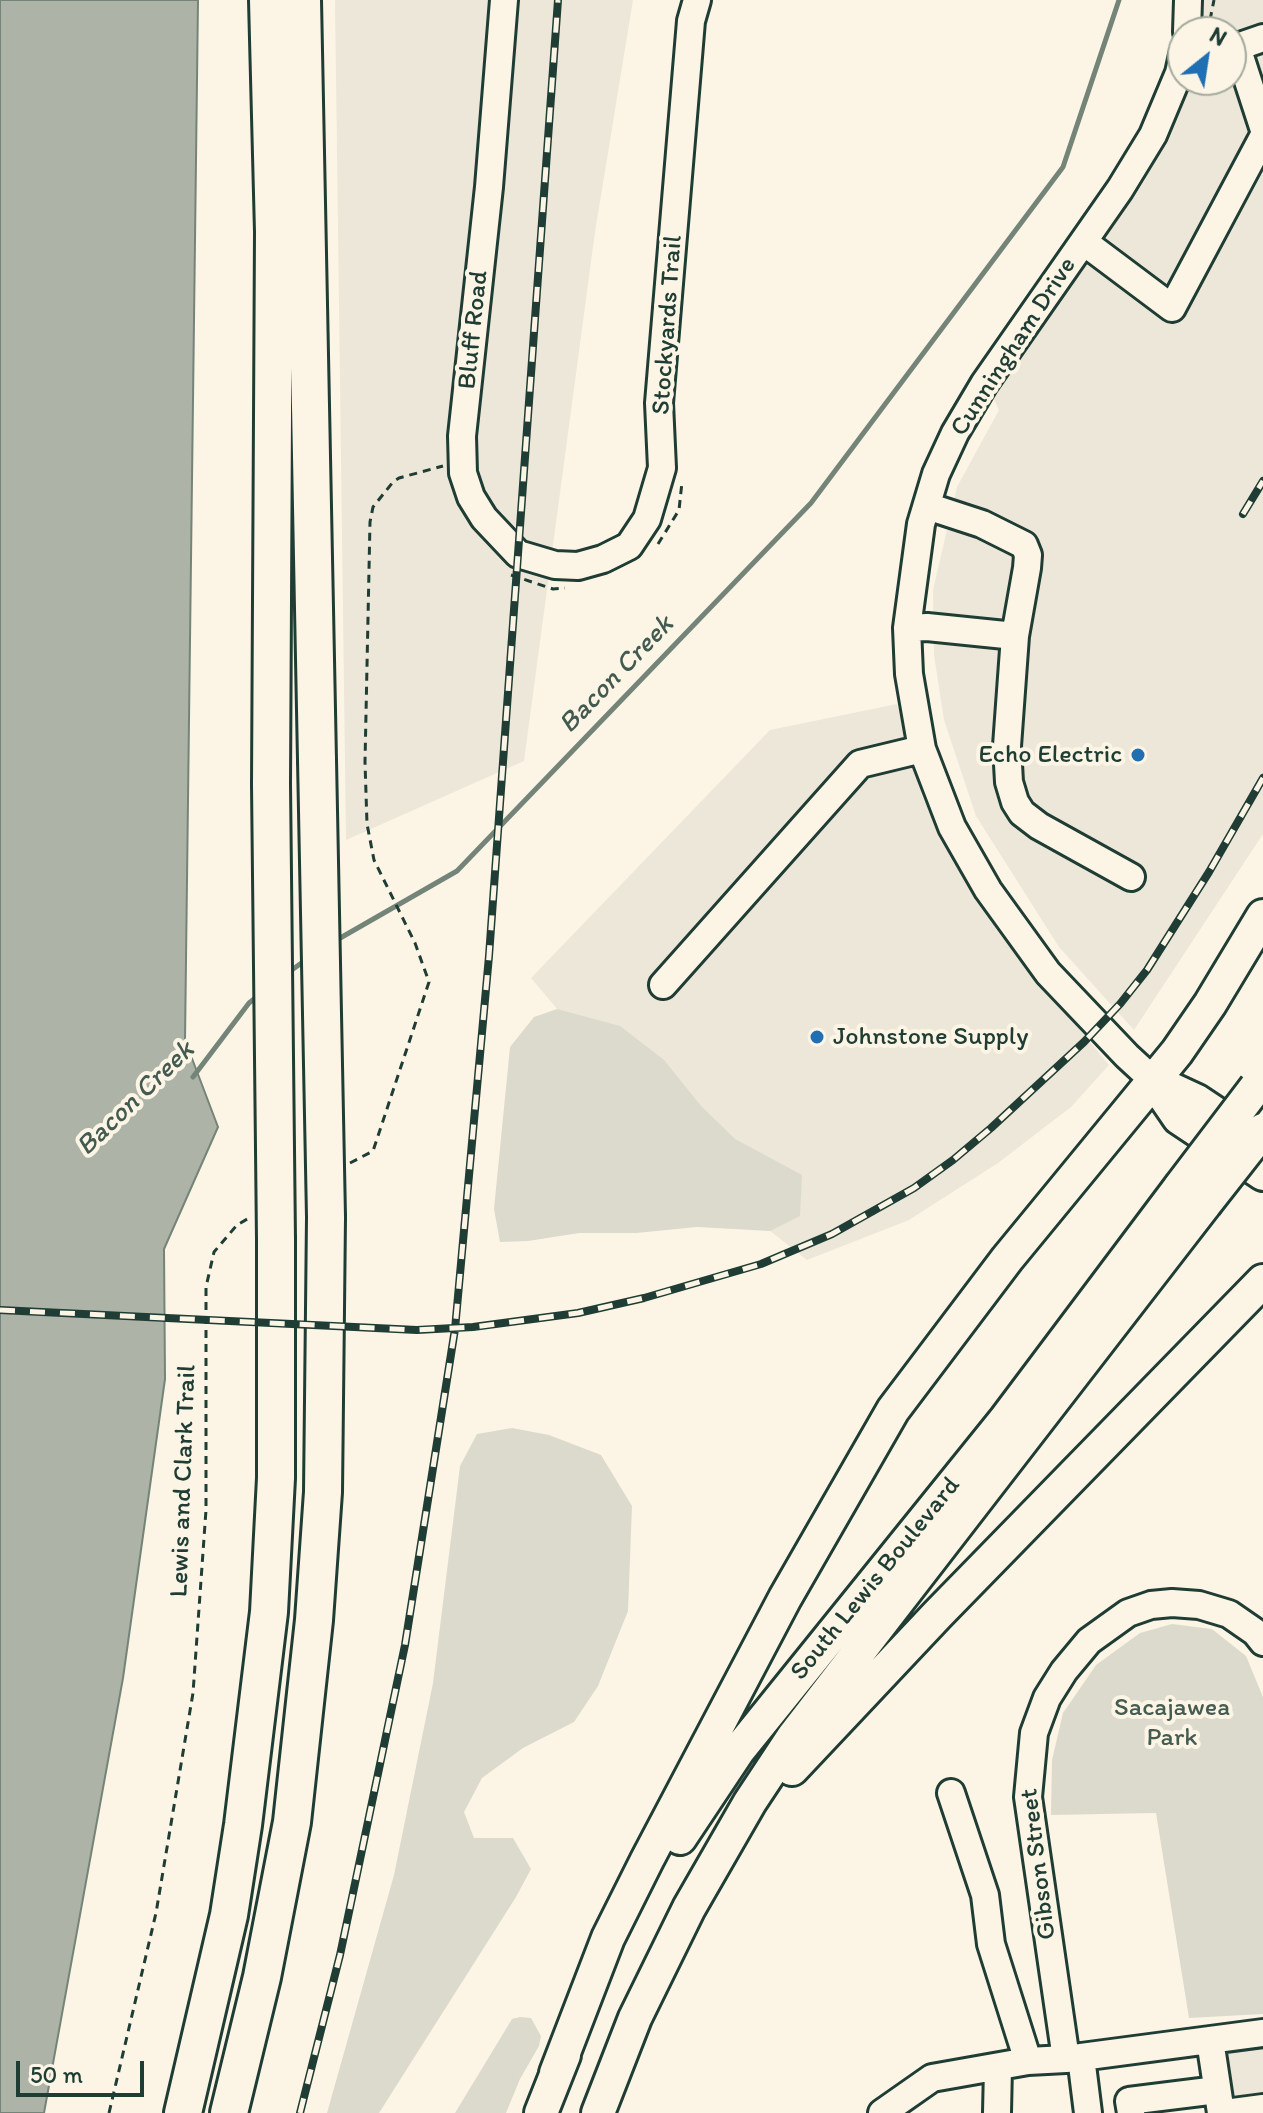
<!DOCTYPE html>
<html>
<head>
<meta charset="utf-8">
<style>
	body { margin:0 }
	#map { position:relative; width:1263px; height:2113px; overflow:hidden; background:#fcf5e5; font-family:Itim,sans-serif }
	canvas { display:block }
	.north { position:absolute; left:1167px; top:16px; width:80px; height:80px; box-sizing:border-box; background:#fcf5e5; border:2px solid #a4ab9e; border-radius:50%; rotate:30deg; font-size:22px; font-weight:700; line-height:32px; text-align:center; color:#1f3d34 }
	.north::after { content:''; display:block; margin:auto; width:28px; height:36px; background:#1f6fb2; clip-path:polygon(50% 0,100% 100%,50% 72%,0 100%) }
	.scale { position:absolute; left:16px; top:2061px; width:128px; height:36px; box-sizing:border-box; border:4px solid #1f3d34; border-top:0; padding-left:10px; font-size:24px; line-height:28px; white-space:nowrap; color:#1f3d34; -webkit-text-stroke:6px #fcf5e5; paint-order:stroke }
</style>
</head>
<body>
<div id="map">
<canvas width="1263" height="2113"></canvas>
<div class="north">N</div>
<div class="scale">50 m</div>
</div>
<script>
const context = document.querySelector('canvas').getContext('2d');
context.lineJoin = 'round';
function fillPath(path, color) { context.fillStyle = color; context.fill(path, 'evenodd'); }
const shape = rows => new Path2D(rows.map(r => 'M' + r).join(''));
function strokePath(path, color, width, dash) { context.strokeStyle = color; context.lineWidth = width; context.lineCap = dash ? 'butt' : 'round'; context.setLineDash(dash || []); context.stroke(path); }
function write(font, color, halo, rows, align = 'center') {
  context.font = font + ' Itim,sans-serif'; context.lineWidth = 8; context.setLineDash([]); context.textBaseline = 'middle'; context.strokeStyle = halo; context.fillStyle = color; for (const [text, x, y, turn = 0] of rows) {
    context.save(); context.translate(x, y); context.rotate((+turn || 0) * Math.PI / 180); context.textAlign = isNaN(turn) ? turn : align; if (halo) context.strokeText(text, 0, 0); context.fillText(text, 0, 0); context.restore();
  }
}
const built = shape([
	[335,0,633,0,595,232,524,761,346,840],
	[1202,0,1263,0,1263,834,1134,1030,1059,947,976,816,944,720,934,655,933,590,957,487,999,410,989,389,1184,80,1231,80,1231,32,1195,32],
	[897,704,922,796,947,847,998,932,1109,1065,1071,1107,998,1163,909,1220,807,1260,694,1171,531,978,770,730],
	[1263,2049,1263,2113,1213,2113,1206,2053]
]);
const green = shape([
	[557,1009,620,1026,664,1060,701,1106,735,1139,802,1175,800,1216,770,1231,697,1227,636,1233,579,1233,528,1241,500,1242,494,1209,510,1047,534,1017],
	[512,1428,549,1435,601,1455,632,1506,628,1611,598,1686,574,1722,523,1748,482,1778,464,1812,474,1838,513,1838,531,1869,516,1897,379,2113,327,2113,394,1875,433,1683,460,1466,477,1434],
	[1172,1624,1212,1629,1246,1656,1263,1697,1263,2014,1189,2018,1156,1813,1051,1815,1052,1760,1063,1713,1096,1665,1140,1633],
	[520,2017,531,2018,541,2036,539,2046,520,2079,506,2113,455,2113,512,2019]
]);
const water = shape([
	[0,0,198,0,185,1040,218,1127,164,1249,165,1379,123,1678,44,2113,0,2113,0,0]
]);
const stream = shape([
	[335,941,457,871,811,503,1063,167,1119,0],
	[289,972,307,959],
	[193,1077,249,1003,259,995]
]);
const path = shape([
	[1210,20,1214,0],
	[658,544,679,510,682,482],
	[511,575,553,589,565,588],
	[350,1163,373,1151,429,982,415,943,374,860,367,824,365,762,370,522,373,507,393,482,399,478,443,466],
	[109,2113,156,1913,193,1693,206,1510,206,1287,214,1252,237,1225,249,1218]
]);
const minor = shape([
	[504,0,489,187,462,436,463,473,471,497,484,518,518,554,555,565,578,566,603,559,629,546,647,519,662,468,659,403,691,21,697,0],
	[1187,32,1188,0],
	[1231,45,1237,47,1263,38],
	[1237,47,1263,127],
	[1084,242,1172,308,1263,137],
	[927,506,982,524,1024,545,1028,555,1027,568,1015,636,1007,746,1009,782,1015,802,1022,813,1039,826,1131,877],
	[907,628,927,627,1015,636],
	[663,985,860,764,922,749],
	[1153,1080,1127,1056,1048,973,988,890,952,827,922,749,909,674,907,628,921,524,936,474,955,433,984,384,1120,189,1153,135,1179,73,1183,55],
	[951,1793,985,1895,991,1944,1028,2061],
	[1210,2040,1221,2113],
	[1081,2057,1088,2113],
	[1066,2059,1028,1797,1034,1733,1047,1698,1064,1671,1089,1641,1128,1613,1151,1605,1172,1603,1199,1605,1229,1614,1255,1632,1263,1642],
	[882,2113,932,2078,1028,2061,1066,2059,1263,2033],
	[997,2113,998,2067],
	[1131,2113,1129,2101,1217,2090],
	[1225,2113,1263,2108]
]);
const major = shape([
	[1153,1080,1179,1118,1263,1174],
	[1156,1082,1197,1101,1251,1137],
	[792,1769,938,1614,1263,1281],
	[680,1838,738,1751,1005,1420,1180,1187],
	[556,2073,608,1938,647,1860,785,1598,893,1410,1007,1259,1177,1052,1210,1004,1263,916],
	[541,2113,564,2055],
	[598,2113,635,2018,689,1908,750,1802,793,1737,1205,1204]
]);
const highway = shape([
	[268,0,274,232,271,784],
	[302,0,317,760],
	[183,2113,229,1915,243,1825,269,1612,276,1478,276,1240],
	[229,2113,262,1977,292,1822,314,1620,323,1492,326,1217]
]);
const rail = shape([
	[1243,514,1263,481],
	[0,1310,417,1330,473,1327,578,1313,644,1298,761,1264,832,1234,914,1188,953,1160,991,1128,1084,1042,1120,1004,1147,970,1209,872,1263,778],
	[300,2113,340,1955,405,1645,455,1329,489,956,558,0]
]);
const majorBridge = shape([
	[1180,1187,1256,1087],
	[1205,1204,1263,1130]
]);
const highwayBridge = shape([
	[317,760,326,1217],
	[271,784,276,1240]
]);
const markers = [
	[1138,755,8,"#1f6fb2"],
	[817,1037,8,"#1f6fb2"]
];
const streetNames = [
	["Stockyards Trail",668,325,-86],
	["Bluff Road",474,330,-84],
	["Cunningham Drive",1014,347,-57],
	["Lewis and Clark Trail",184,1481,-88],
	["South Lewis Boulevard",876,1579,-51],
	["Gibson Street",1039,1864,-97]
];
const poiNames = [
	["Echo Electric",1122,755],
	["Johnstone Supply",833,1037,"left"]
];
const parkNames = [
	["Sacajawea",1172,1708],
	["Park",1172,1738]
];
const waterNames = [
	["Bacon Creek",617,675,-46],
	["Bacon Creek",136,1099,-44]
];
fillPath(built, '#ece7d8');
fillPath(green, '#dcdacc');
fillPath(water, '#aeb3a7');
strokePath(water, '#758479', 2);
strokePath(stream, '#758479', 5);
strokePath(minor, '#1f3d34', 32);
strokePath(major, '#1f3d34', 38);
strokePath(highway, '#1f3d34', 42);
strokePath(path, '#1f3d34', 3, [8, 6]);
strokePath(minor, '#fcf5e5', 26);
strokePath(major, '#fcf5e5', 32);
strokePath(highway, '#fcf5e5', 36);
strokePath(rail, '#1f3d34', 8);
strokePath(rail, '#fcf5e5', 5, [15]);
strokePath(majorBridge, '#1f3d34', 38, []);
strokePath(highwayBridge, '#1f3d34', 42, []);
strokePath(majorBridge, '#fcf5e5', 32);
strokePath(highwayBridge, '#fcf5e5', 36);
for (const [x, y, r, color] of markers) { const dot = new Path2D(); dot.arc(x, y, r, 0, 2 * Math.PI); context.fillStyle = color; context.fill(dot); strokePath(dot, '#fcf5e5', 3); }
write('26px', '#1f3d34', '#fcf5e5', streetNames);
write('26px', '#1f3d34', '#fcf5e5', poiNames, 'right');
write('26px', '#455c52', '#fcf5e5', parkNames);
write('italic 28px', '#435a51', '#fcf5e5', waterNames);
</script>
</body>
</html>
